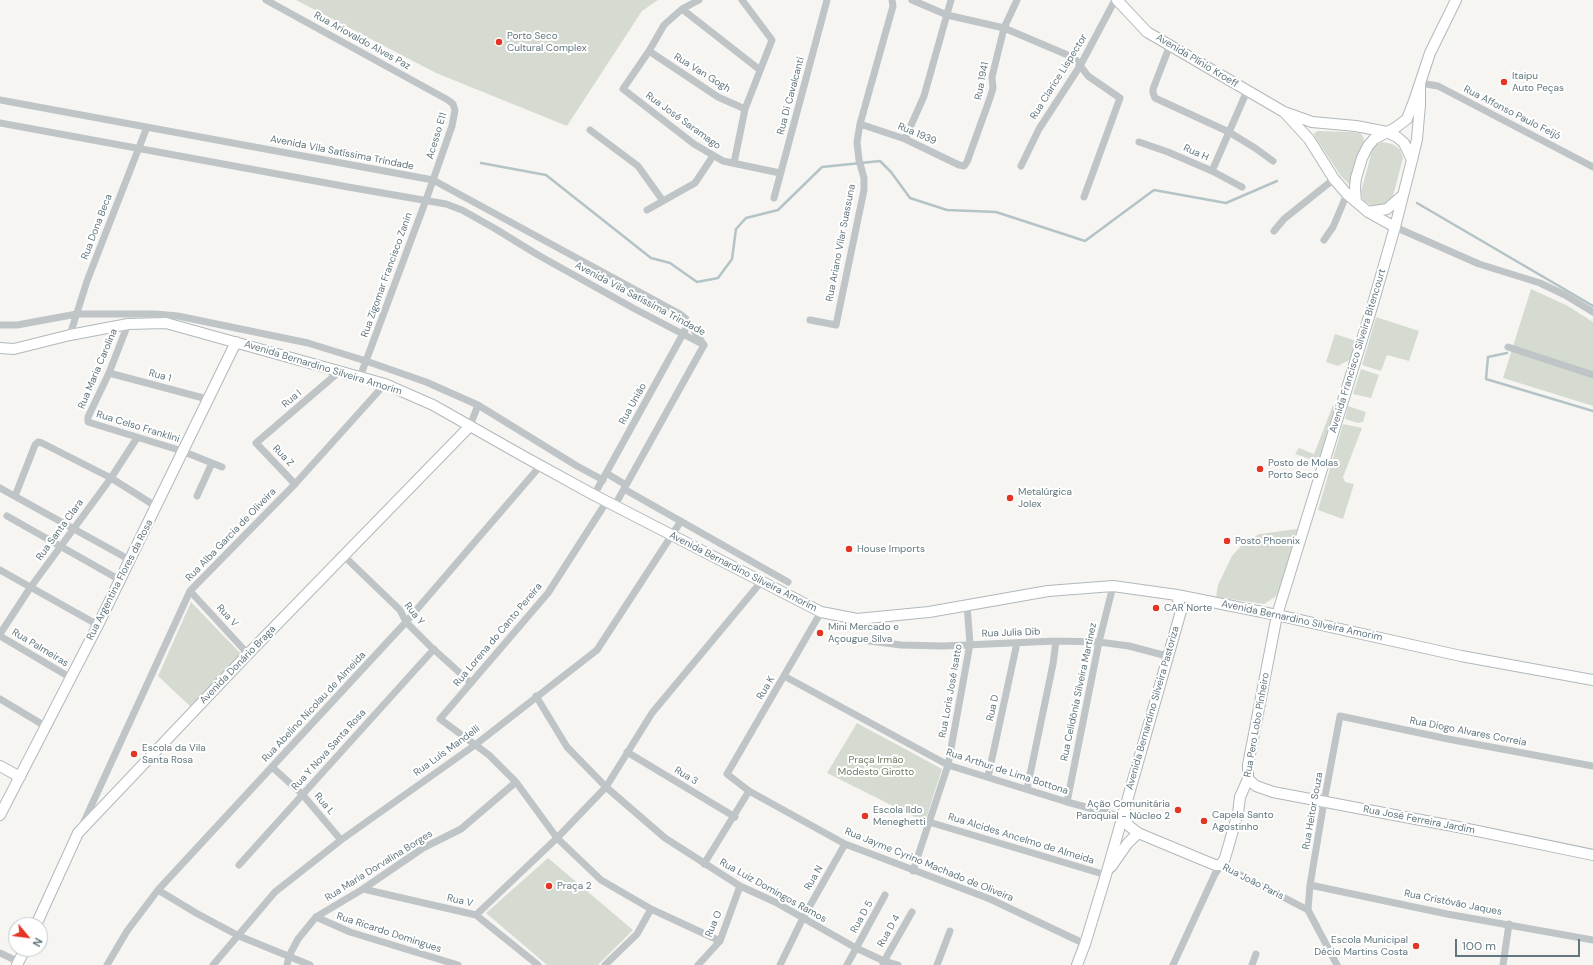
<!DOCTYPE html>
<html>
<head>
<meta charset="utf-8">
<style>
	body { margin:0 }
	#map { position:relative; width:1593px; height:965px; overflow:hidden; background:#f6f5f2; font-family:"DM Sans",sans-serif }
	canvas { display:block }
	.north { position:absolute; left:8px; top:917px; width:40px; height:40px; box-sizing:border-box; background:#fff; border:1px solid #c0c8cb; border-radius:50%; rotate:119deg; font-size:11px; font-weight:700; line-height:16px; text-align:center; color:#61767e }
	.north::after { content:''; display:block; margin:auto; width:14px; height:18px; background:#e43424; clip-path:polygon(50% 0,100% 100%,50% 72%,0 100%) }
	.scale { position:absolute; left:1455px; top:939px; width:125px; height:18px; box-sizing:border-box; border:2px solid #61767e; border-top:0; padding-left:5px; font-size:12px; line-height:14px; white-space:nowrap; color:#61767e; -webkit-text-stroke:3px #fff; paint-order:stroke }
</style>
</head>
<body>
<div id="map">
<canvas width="1593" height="965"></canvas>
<div class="north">N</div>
<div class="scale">100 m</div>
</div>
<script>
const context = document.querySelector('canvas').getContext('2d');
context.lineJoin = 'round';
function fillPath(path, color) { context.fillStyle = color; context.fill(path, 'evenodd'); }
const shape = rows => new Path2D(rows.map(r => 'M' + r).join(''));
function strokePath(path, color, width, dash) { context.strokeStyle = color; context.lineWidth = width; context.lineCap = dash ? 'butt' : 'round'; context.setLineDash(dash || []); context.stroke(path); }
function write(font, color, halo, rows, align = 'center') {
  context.font = font + ' "DM Sans",sans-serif'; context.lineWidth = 4; context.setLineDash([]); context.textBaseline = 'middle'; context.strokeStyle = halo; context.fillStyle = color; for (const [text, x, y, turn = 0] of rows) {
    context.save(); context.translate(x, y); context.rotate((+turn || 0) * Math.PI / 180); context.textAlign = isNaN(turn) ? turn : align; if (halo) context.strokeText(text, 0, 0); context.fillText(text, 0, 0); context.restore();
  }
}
const green = shape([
	[296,0,658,0,642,11,567,126,436,73],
	[1318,131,1352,132,1360,133,1363,136,1364,141,1352,187,1341,176,1315,137,1314,133],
	[1382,142,1392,144,1400,149,1403,158,1392,200,1383,207,1373,207,1363,200,1361,192,1372,151,1374,146],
	[1531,289,1568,306,1593,322,1593,406,1503,378],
	[1376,317,1419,331,1409,361,1387,355,1381,371,1362,365],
	[1335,334,1357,341,1351,359,1338,366,1326,362],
	[1361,369,1379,375,1371,398,1353,394],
	[1333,405,1336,412,1319,462,1295,454,1299,448,1314,454],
	[1348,406,1366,412,1363,422,1358,423,1345,419],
	[1343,424,1362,428,1343,477,1345,482,1354,484,1343,519,1318,510],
	[1297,529,1280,590,1275,597,1264,604,1216,597,1218,585,1232,556,1247,539,1260,534],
	[191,602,242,655,192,708,158,676],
	[857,723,942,769,925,822,827,773],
	[548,858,633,930,598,965,547,965,486,913]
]);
const stream = shape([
	[481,163,546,175,651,258,670,263,697,282,718,278,732,259,736,229,746,218,778,210,822,167,880,161,891,172,910,198,947,210,996,212,1085,241,1154,190,1226,203,1277,181],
	[1417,203,1593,306],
	[1507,353,1488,357,1486,379,1593,411]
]);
const street = shape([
	[266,0,448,100,453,104,455,110,452,126,426,200,360,377],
	[699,0,682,9,664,25,649,51,623,89,694,144,723,161,780,173],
	[912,0,947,15,1004,28,1070,56,1076,60,1088,76,1120,98,1084,197],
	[682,9,760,70],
	[1170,45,1153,89,1153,93,1155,98,1229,132,1255,148,1273,161],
	[649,51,718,97,745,109],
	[1420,83,1438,86,1593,167],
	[0,100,433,180,680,314,686,319,704,345],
	[0,123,348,187,446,204,462,210,494,228,538,255,633,308,704,345],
	[860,124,905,139,959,165,964,166,967,162,990,98,993,88,992,77,1004,28,1017,0],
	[590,130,638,166,663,201],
	[905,139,924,96,951,0],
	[1139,142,1168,152,1212,171,1242,187],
	[734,163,745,109,772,40,742,0],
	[1021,166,1039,129,1080,66,1115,0],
	[1212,171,1247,91],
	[774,198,827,0],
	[647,210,695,183,713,156],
	[1395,227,1479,264,1540,283,1565,295,1593,312],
	[1274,231,1284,219,1334,179],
	[1324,240,1333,227,1347,194],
	[810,320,836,325,864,190,864,178,859,160,857,142,860,124,893,6,892,0],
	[128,324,109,373,88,417,88,422,182,451,222,467],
	[0,325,17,325,77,314,156,314,178,316,308,343,366,361,426,382,478,405,577,466,603,480],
	[70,335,87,281,147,127],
	[1508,347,1593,375],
	[109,373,207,399],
	[470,426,478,405],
	[606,473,626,485],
	[295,484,256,443,340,371],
	[0,488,130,560],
	[624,489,788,582],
	[594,495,689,323],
	[15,496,35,445,38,442,42,443,111,478,157,507],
	[197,496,212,463],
	[607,501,548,593,440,719,489,755,516,782,557,838,601,880,651,909,720,941],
	[615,505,704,345],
	[7,516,120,580],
	[344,556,400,610,406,622,430,646,470,682],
	[0,570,98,625],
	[190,591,248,654],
	[821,612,727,774,749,791,845,844,990,899,1085,944],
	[0,634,30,588,111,478,137,438],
	[0,636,71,678],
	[854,639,901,645,943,646,1056,641,1099,642,1129,646,1167,656],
	[784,676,948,765,1067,802,1123,817],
	[536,696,567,747,606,787,665,838,740,886,775,902,856,948,884,961,898,965],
	[0,699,45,726],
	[627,752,735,817],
	[272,767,302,794,341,840],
	[988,777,1017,643],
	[1027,789,1053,664,1056,641],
	[1067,802,1099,642,1113,586],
	[929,822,1106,875],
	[82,826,190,591,295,484,385,384],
	[704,864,749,791],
	[239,865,434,649],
	[913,871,948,765,970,644,967,605],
	[1310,885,1447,914,1593,940],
	[363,889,476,915,538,965],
	[158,890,196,913,239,936,310,965],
	[1308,910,1310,885,1324,802,1340,716,1448,739,1593,766],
	[476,915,557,838,606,787,652,713,761,582],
	[316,917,350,932,458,965],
	[0,953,19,962],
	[883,963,912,912],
	[107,965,127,931,158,890,406,622,541,465],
	[213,965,275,892,341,840,475,745,597,650,681,521],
	[287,965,289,956,298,939,316,917,363,889,423,848,461,829,516,782],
	[605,965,637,934,651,909],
	[698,965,720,941,740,886],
	[780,965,803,918,845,844],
	[847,965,885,895],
	[937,965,950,931],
	[1173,965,1215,874,1221,865,1308,910,1337,965],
	[1252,965,1256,954],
	[1503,965,1509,924]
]);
const secondary = shape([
	[1117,0,1147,32,1284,112,1312,122,1356,126,1387,132,1397,137,1404,143,1412,160],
	[1285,113,1309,139,1334,179,1347,194,1368,212,1395,227],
	[1356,202,1355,187,1356,178,1362,158,1368,146,1374,139,1395,128,1407,119,1414,101,1430,53,1456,0],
	[1368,212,1387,209,1402,196],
	[0,348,14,349,70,335,128,324,166,323,385,384,433,405,523,456,594,495,821,612,857,619,929,612,1048,591,1113,586,1177,595,1277,615,1461,656,1593,680],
	[0,766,20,777],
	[1248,779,1256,786,1273,792,1463,828,1593,855],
	[0,815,98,625,236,342],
	[1123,817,1129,826,1138,833,1215,865,1221,865,1225,858,1238,813,1240,797,1248,779,1248,765,1277,615,1372,307,1395,227,1412,160,1417,139,1420,105,1420,83],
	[1111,867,1127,844,1138,833],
	[36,925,78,833,248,654,470,426],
	[17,965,25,949],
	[1077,965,1085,944,1106,875,1181,611,1177,595]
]);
const markers = [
	[499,42,4,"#e43424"],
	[1504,82,4,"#e43424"],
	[1260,469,4,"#e43424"],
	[1010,498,4,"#e43424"],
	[1227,541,4,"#e43424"],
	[849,549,4,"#e43424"],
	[1156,608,4,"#e43424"],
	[820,633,4,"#e43424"],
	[134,754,4,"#e43424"],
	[1178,810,4,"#e43424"],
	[865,816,4,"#e43424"],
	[1204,821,4,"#e43424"],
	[549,886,4,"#e43424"],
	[1416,946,4,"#e43424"]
];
const poiNames = [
	["Porto Seco",507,36],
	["Cultural Complex",507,48],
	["Itaipu",1512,76],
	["Auto Peças",1512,88],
	["Posto de Molas",1268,463],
	["Porto Seco",1268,475],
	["Metalúrgica",1018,492],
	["Jolex",1018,504],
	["Posto Phoenix",1235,541],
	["House Imports",857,549],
	["CAR Norte",1164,608],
	["Mini Mercado e",828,627],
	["Açougue Silva",828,639],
	["Escola da Vila",142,748],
	["Santa Rosa",142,760],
	["Ação Comunitária",1170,804,"right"],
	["Paroquial - Núcleo 2",1170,816,"right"],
	["Escola Ildo",873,810],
	["Meneghetti",873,822],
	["Capela Santo",1212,815],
	["Agostinho",1212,827],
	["Praça 2",557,886],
	["Escola Municipal",1408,940,"right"],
	["Décio Martins Costa",1408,952,"right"]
];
const streetNames = [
	["Rua Ariovaldo Alves Paz",362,41,29],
	["Avenida Plínio Kroeff",1197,61,31],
	["Rua Van Gogh",702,73,32],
	["Rua Clarice Lispector",1059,77,-58],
	["Rua 1941",982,81,-79],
	["Rua Di Cavalcanti",791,96,-75],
	["Rua Affonso Paulo Feijó",1512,113,27],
	["Rua José Saramago",683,121,36],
	["Rua 1939",917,134,23],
	["Acesso E11",437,136,-73],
	["Avenida Vila Satíssima Trindade",342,153,11],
	["Rua H",1196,153,24],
	["Rua Dona Beca",97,227,-69],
	["Rua Ariano Vilar Suassuna",841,243,-79],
	["Rua Zigomar Francisco Zanin",387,275,-70],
	["Avenida Vila Satíssima Trindade",640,299,28],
	["Avenida Francisco Silveira Bitencourt",1358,351,-73],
	["Avenida Bernardino Silveira Amorim",323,368,17],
	["Rua Maria Carolina",98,369,-67],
	["Rua 1",160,376,15],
	["Rua I",292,399,-40],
	["Rua União",633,404,-61],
	["Rua Celso Franklini",138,427,17],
	["Rua Z",283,456,46],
	["Rua Santa Clara",60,530,-54],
	["Rua Alba Garcia de Oliveira",231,535,-46],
	["Avenida Bernardino Silveira Amorim",743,572,27],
	["Rua Argentina Flores da Rosa",120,580,-63],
	["Rua Y",414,614,52],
	["Rua V",227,616,48],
	["Avenida Bernardino Silveira Amorim",1302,621,12],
	["Rua Julia Dib",1011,633,-2],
	["Rua Lorena do Canto Pereira",498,635,-50],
	["Rua Palmeiras",40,648,31],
	["Avenida Donário Braga",238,665,-46],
	["Rua K",766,688,-59],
	["Rua Loris José Isatto",951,691,-80],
	["Rua Celidônia Silveira Martinez",1079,692,-78],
	["Rua Abelino Nicolau de Almeida",314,707,-47],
	["Rua D",993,708,-78],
	["Avenida Bernardino Silveira Pastoriza",1153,708,-74],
	["Rua Pero Lobo Pinheiro",1257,725,-80],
	["Rua Diogo Alvares Correia",1468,732,11],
	["Rua Y Nova Santa Rosa",329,750,-48],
	["Rua Luís Mandelli",447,751,-36],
	["Rua Arthur de Lima Bottona",1007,772,18],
	["Rua 3",686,776,31],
	["Rua L",324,804,50],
	["Rua Heitor Souza",1313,811,-80],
	["Rua José Ferreira Jardim",1419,820,11],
	["Rua Alcides Ancelmo de Almeida",1021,839,17],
	["Rua Jayme Cyrino Machado de Oliveira",929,865,22],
	["Rua Maria Dorvalina Borges",379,866,-32],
	["Rua N",814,878,-60],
	["Rua João Paris",1253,882,27],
	["Rua Luiz Domingos Ramos",773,891,29],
	["Rua V",460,901,13],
	["Rua Cristóvão Jaques",1453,903,11],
	["Rua D 5",862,917,-61],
	["Rua O",714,924,-67],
	["Rua D 4",889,931,-60],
	["Rua Ricardo Domingues",389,933,18]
];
const parkNames = [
	["Praça Irmão",876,760],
	["Modesto Girotto",876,772]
];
fillPath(green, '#d6dbd1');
strokePath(stream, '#b4c4c6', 2.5);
strokePath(secondary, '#b1b8bb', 12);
strokePath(street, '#bfc4c7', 7);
strokePath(secondary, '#fff', 10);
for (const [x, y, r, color] of markers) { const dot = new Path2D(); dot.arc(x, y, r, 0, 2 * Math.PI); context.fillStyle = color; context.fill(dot); strokePath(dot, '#fff', 1.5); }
write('10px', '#61767e', '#fff', poiNames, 'left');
write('10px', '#61767e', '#fff', streetNames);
write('10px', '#6c7b64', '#fff', parkNames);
</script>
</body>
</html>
